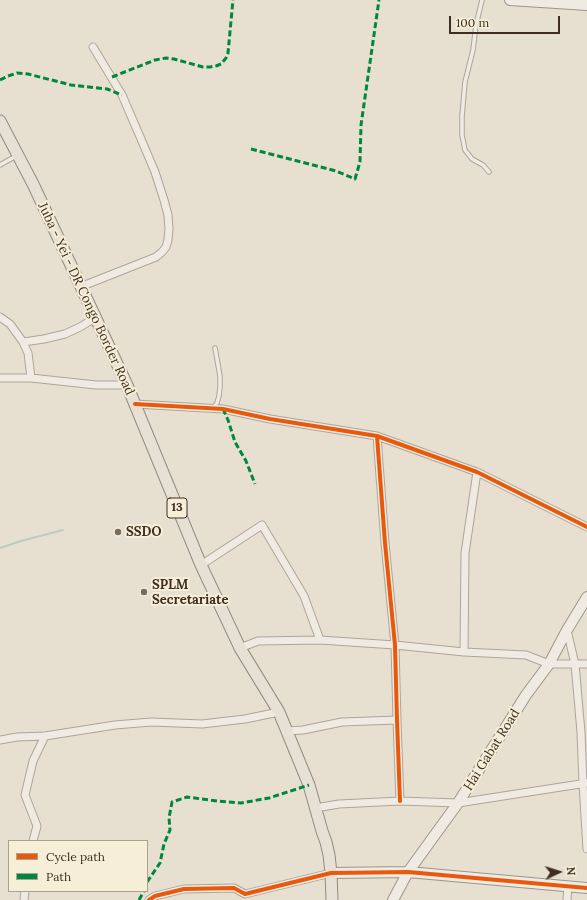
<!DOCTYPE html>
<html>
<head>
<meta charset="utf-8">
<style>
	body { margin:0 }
	#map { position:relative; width:587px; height:900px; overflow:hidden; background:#e7e0d1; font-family:Lora,serif }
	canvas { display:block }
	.legend { position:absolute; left:8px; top:840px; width:140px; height:52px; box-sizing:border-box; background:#f7eed8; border:1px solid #ada18e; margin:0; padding:5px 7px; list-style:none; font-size:12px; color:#3d2e20 }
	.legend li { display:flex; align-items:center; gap:8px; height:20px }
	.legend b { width:20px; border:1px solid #ada18e }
	.north { position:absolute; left:539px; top:852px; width:40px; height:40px; -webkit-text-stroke:3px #f7eed8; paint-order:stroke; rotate:86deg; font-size:11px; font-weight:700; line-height:16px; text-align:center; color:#3d2e20 }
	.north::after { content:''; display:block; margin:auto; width:14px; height:18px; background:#3d2e20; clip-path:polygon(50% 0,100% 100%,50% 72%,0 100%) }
	.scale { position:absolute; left:449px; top:16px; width:111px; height:18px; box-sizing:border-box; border:2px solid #3d2e20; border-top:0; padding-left:5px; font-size:12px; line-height:14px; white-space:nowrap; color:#3d2e20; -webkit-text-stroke:3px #f7eed8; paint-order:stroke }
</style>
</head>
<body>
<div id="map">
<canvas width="587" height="900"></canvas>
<ul class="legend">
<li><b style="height:5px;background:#e8590c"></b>Cycle path</li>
<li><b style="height:5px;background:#00873e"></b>Path</li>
</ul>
<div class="north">N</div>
<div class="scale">100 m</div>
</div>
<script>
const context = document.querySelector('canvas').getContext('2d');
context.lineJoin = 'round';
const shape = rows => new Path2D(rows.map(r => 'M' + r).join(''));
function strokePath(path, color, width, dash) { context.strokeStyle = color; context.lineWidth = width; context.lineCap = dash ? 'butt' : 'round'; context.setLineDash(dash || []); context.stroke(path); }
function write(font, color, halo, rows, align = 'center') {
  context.font = font + ' Lora,serif'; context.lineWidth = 4; context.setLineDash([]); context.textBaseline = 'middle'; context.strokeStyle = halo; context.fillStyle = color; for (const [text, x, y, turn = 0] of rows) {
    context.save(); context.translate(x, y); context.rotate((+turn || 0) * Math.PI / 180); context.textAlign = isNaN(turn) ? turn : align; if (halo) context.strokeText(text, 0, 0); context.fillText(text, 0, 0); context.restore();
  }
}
const stream = shape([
	[0,548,21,541,63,530]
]);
const lane = shape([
	[482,0,476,25,473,50,465,82,462,116,462,135,465,150,472,159,483,165,489,172],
	[0,165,16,156],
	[213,408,217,403,219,396,220,387,220,376,215,348]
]);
const street = shape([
	[80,287,156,257,162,252,166,247,168,240,169,229,168,215,164,200,155,172,141,139,122,95,93,47],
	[0,317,10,324,23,342,28,353,31,378],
	[23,342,44,339,65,334,80,327,95,318],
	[0,378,31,378,96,385,127,385],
	[135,404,223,409,270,419,377,436,477,472,587,527],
	[377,436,385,543,395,645,397,720,400,801],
	[201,565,262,525,304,596,320,640],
	[567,630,575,664,581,732,583,784,587,849],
	[240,648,258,641,320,640,395,645,464,652,526,655,549,664,587,664],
	[464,652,465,553,477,472],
	[287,731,303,730,342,722,397,720],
	[0,740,17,737,45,736,115,725,151,722,202,724,245,719,279,712],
	[315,808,339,804,400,801,458,803,587,783],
	[33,841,37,826,25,795,33,761,45,736],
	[24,900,25,891],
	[149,900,155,896,184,889,234,888,245,894,331,873],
	[567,900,568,886]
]);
const secondary = shape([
	[510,0,587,5],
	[331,873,408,872,587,888],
	[393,900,408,872,458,803,526,695,549,664,567,630,587,597]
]);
const primary = shape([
	[0,121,33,184,127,385,201,565,240,648,279,712,309,785,322,831,326,842,329,855,331,873,332,900]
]);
const quiet = shape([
	[112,77,155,60,166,58,174,59,203,67,210,67,216,66,221,64,226,58,228,53,233,0],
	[0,80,8,76,17,73,28,74,71,85,107,89,122,95],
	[251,149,336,171,355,179,360,162,361,125,379,0],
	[223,409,228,420,235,442,246,461,255,484],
	[147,882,160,863,164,844,170,830,169,818,172,802,187,797,217,801,241,803,269,798,309,785],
	[139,900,144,891]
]);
const cycleway = shape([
	[135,404,223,409,270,419,377,436,477,472,587,527],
	[377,436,385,543,395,645,397,720,400,801],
	[149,900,155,896,184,889,234,888,245,894,331,873,408,872,587,888]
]);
const markers = [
	[118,532,4,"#786c5e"],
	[144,592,4,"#786c5e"]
];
const shields = [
	[177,508,20]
];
const shieldNames = [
	["13",177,508]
];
const streetNames = [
	["Juba - Yei - DR Congo Border Road",86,299,65],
	["Hai Gabat Road",492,750,-58]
];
const poiNames = [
	["SSDO",126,532],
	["SPLM",152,585],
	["Secretariate",152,600]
];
strokePath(stream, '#bcccc2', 2);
strokePath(lane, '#ada599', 5.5);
strokePath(street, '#ada599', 9);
strokePath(secondary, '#9c958a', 12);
strokePath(primary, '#928b80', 13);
strokePath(lane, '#efebe3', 3.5);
strokePath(street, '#efebe3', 7);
strokePath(secondary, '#efebe3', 10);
strokePath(primary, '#e6e1d4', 11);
strokePath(quiet, '#00873e', 3, [6, 3]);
strokePath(cycleway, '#e8590c', 4);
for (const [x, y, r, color] of markers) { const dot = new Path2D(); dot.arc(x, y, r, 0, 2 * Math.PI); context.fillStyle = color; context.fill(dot); strokePath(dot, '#f7eed8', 1.5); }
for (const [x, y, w] of shields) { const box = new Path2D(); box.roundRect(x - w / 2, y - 10, w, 20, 3); context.fillStyle = '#f7eed8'; context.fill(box); strokePath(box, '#3d2e20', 1); }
write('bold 12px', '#3d2e20', null, shieldNames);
write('13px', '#3d2e20', '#f7eed8', streetNames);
write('bold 13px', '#3d2e20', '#f7eed8', poiNames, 'left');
</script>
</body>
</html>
